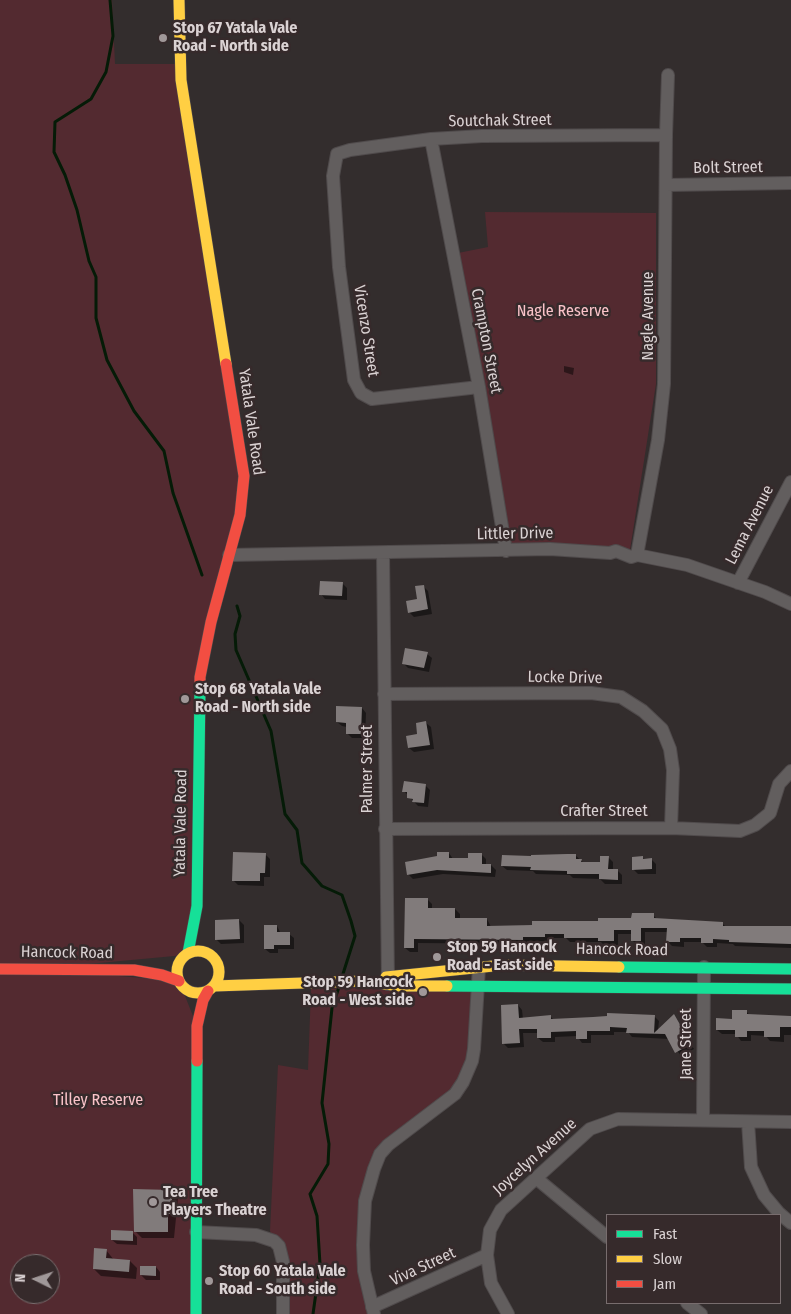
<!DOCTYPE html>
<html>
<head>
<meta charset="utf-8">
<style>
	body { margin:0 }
	#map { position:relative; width:791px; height:1314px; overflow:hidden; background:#332d2d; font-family:"Fira Sans Condensed",sans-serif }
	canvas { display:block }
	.legend { position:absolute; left:606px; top:1214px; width:175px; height:90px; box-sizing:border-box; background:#362a2b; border:1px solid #786d6e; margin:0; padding:6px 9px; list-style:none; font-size:15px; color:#dad2d3 }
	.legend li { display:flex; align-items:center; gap:10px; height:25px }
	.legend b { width:25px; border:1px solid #786d6e }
	.north { position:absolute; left:10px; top:1254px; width:50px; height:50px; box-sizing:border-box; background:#362a2b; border:1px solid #786d6e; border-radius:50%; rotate:274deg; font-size:14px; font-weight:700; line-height:20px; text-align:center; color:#dad2d3 }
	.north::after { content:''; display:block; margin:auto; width:18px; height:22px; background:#a09899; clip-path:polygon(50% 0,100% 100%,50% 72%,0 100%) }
</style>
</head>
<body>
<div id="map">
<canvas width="791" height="1314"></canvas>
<ul class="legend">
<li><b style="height:6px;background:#16e098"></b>Fast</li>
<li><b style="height:6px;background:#ffcf43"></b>Slow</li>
<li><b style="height:6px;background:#f24e42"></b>Jam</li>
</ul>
<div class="north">N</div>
</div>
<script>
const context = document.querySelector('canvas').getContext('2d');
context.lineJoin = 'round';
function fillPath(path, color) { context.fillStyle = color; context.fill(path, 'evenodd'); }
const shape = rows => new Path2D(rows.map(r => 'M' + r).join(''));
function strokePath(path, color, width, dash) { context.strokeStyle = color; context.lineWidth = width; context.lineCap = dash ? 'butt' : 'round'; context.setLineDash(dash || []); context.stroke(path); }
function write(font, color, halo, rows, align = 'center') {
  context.font = font + ' "Fira Sans Condensed",sans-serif'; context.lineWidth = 5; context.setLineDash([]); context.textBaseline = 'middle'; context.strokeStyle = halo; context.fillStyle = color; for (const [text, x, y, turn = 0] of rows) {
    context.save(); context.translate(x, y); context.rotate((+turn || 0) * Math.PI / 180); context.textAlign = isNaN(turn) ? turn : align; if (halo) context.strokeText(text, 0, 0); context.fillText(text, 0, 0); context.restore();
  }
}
const green = shape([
	[0,0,112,0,115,64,180,64,243,494,204,648,199,920,185,955,35,969,179,981,197,1026,197,1314,0,1314],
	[20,1264,50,1264,50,1294,20,1294],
	[485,212,656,213,656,384,630,550,597,546,510,543,458,253,488,247],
	[478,986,463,1082,388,1145,365,1201,373,1314,284,1314,283,1262,270,1231,278,1065,308,1070,311,989]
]);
const shadow = shape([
	[564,366,574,368,573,375,564,372],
	[342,583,347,588,347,600,325,599,321,594],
	[423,586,428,591,432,614,414,617,409,612,418,600],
	[427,654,432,658,429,672,408,668,404,664],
	[362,708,366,713,365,738,352,738,347,733,347,727,342,726,337,722],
	[426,723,431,727,434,749,414,752,409,748],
	[425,785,430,790,428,807,418,806,404,791],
	[449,853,453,859,469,859,481,854,486,859,486,865,491,865,496,870,495,877,443,874,413,879,408,874],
	[265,854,270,859,270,877,264,877,264,886,238,885,233,880],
	[575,855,585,864,601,864,608,857,613,862,613,870,617,870,622,875,622,884,605,884,600,879,573,878,570,875,536,874,533,871,507,870,502,866,503,857],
	[633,858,651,859,656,864,656,874,638,874,634,870],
	[427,899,432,904,432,909,455,909,460,914,460,919,487,919,491,927,599,923,653,915,658,920,722,923,727,928,791,928,791,948,735,946,733,944,717,943,717,947,707,947,702,942,684,942,684,947,672,946,668,942,668,932,645,932,645,945,637,945,632,940,632,934,618,934,618,945,604,945,601,942,570,942,566,938,549,938,549,941,527,941,527,944,418,943,418,952,410,952,405,948],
	[239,920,244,925,244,943,221,944,216,939],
	[277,926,281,934,289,934,294,938,294,949,278,949,278,953,270,953,265,949],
	[518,1005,522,1010,523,1019,550,1016,554,1020,654,1016,659,1021,658,1030,674,1016,694,1049,681,1056,669,1039,632,1037,628,1032,614,1032,614,1035,591,1035,591,1043,582,1043,577,1036,555,1037,555,1042,543,1042,538,1038,538,1033,523,1033,524,1047,508,1048,503,1043],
	[747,1012,750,1016,791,1016,791,1035,784,1035,784,1042,770,1041,766,1036,751,1035,751,1041,741,1041,736,1034,722,1034,717,1030],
	[172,1192,178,1198,174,1238,142,1238,135,1231],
	[132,1232,137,1237,137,1245,117,1244,112,1240],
	[106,1250,114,1260,130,1261,137,1268,136,1279,101,1276,94,1269],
	[156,1267,160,1272,160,1280,146,1280,141,1275]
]);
const stream = shape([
	[110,0,113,36,106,72,91,99,55,122,54,152,65,175,77,210,89,261,96,277,96,318,107,360,134,411,164,451,173,493,202,575],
	[237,606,240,616,235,634,236,650,271,731,285,814,297,830,302,863,322,886,342,895,351,921,355,936,342,977],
	[313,1314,320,1264,317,1216,310,1194,328,1164,329,1144,322,1103,332,1008,339,987]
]);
const building = shape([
	[320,581,343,582,342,596,319,595],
	[424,585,428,609,408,613,406,601,417,599,415,586],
	[405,648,428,652,424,668,402,664],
	[336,706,362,707,361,734,346,734,346,723,336,722],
	[426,721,430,745,408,748,406,736,417,734,416,723],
	[404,781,426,784,424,803,412,802,413,799,407,798,407,792,402,792],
	[233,852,266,853,265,873,260,873,260,881,232,881],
	[437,852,449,852,449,858,468,858,468,853,482,853,482,864,491,864,491,873,437,870,407,875,405,862,437,856],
	[567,854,576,854,576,859,582,859,581,862,600,862,600,856,609,856,608,869,618,869,618,880,599,879,599,874,567,874,567,871,530,870,531,867,501,866,502,855,531,856,531,855],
	[643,856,643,859,652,858,652,869,632,870,632,857],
	[405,898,428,898,428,908,455,908,455,918,487,918,487,926,532,925,532,921,598,921,598,918,631,918,632,913,654,913,654,918,723,922,723,926,791,926,791,944,729,942,729,940,713,939,713,943,701,943,701,938,680,938,680,942,666,942,667,928,641,928,641,941,631,941,631,930,614,930,614,941,598,941,598,938,564,938,564,934,545,934,545,937,523,937,523,940,414,939,414,948,404,948],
	[239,919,240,939,215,940,215,920],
	[264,925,277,925,277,932,290,932,290,945,274,945,274,949,264,949],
	[518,1004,519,1018,551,1015,551,1019,593,1017,607,1016,607,1013,655,1015,654,1033,674,1014,691,1044,675,1053,665,1034,626,1033,627,1028,610,1027,610,1031,587,1031,587,1039,576,1039,576,1031,551,1032,551,1038,537,1038,537,1029,519,1029,520,1043,502,1044,501,1005],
	[732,1010,747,1010,747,1014,791,1016,791,1027,780,1027,780,1037,764,1037,764,1031,747,1031,747,1037,735,1037,735,1030,716,1030,716,1018,732,1019],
	[133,1189,172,1190,172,1214,168,1214,168,1232,134,1232],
	[111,1230,133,1231,133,1241,111,1240],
	[94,1248,107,1249,106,1258,130,1260,129,1272,93,1269],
	[140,1266,156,1266,156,1276,140,1275]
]);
const street = shape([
	[431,139,479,387,506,551],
	[666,185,791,183],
	[479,387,372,399,361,393,354,380,339,267,333,176,337,154,350,150,431,139,482,136,666,135],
	[383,553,388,984],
	[229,555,550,549,610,553,616,551,631,557,637,555,687,565,765,592,791,604],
	[637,555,658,440,664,384,666,135,668,75],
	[738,583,791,482],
	[384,694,591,693,621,697,643,711,662,729,670,749,673,770,671,828],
	[385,829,671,828,740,831,755,825,770,813,779,784,791,771],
	[703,1120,704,967],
	[748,1122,751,1167,764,1195,779,1213,791,1223],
	[536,1178,607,1237],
	[196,1232,256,1235,274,1241,279,1246,283,1262,283,1314],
	[687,1303,701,1314],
	[372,1307,487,1255],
	[374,1314,364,1271,363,1245,365,1201,374,1169,380,1154,388,1145,455,1094,463,1082,472,1061,474,1049,479,967],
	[508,1314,491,1283,487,1255,490,1230,501,1210,590,1129,618,1119,791,1122]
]);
const fast = shape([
	[188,953,197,906,200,690],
	[619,967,791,969],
	[447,986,791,989],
	[196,1314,197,1061]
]);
const slow = shape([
	[179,0,181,80,226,364],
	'177 972a21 21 0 1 1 42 0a21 21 0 1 1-42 0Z',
	[386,977,503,965,619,967],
	[214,986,363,981,400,986,447,986]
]);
const jam = shape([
	[200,690,200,677,211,622,240,515,244,476,226,364],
	[0,969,134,970,162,975,179,981],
	[197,1061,197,1026,203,1000,208,991]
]);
const markers = [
	[163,38,5,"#a09899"],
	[185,699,5,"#a09899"],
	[437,957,5,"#a09899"],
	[423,992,5,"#a09899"],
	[153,1202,5,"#a09899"],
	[209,1281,5,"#a09899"]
];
const poiNames = [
	["Stop 67 Yatala Vale",173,29],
	["Road - North side",173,47],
	["Stop 68 Yatala Vale",195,690],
	["Road - North side",195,708],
	["Stop 59 Hancock",447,948],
	["Road - East side",447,966],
	["Stop 59 Hancock",413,983,"right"],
	["Road - West side",413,1001,"right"],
	["Tea Tree",163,1193],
	["Players Theatre",163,1211],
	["Stop 60 Yatala Vale",219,1272],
	["Road - South side",219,1290]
];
const streetNames = [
	["Soutchak Street",500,121,-1],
	["Bolt Street",728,168,-1],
	["Nagle Avenue",649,316,-90],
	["Vicenzo Street",366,331,81],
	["Crampton Street",486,341,79],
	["Yatala Vale Road",251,422,82],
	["Lema Avenue",750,525,-63],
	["Littler Drive",515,534,-1],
	["Locke Drive",565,678,1],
	["Palmer Street",368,769,-90],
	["Crafter Street",604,812],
	["Yatala Vale Road",181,823,-89],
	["Hancock Road",622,950,1],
	["Hancock Road",67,953,1],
	["Jane Street",687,1044,-90],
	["Joycelyn Avenue",535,1157,-42],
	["Viva Street",423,1267,-25]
];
const parkNames = [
	["Nagle Reserve",563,312],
	["Tilley Reserve",98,1101]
];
fillPath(green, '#532a30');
fillPath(shadow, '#0007');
strokePath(stream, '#051b07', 3);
fillPath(building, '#817b7b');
strokePath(street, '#504b4c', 14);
strokePath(fast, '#504b4c', 12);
strokePath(slow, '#504b4c', 12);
strokePath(jam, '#504b4c', 12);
strokePath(street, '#625e5e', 12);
strokePath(fast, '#16e098', 11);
strokePath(slow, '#ffcf43', 11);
strokePath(jam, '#f24e42', 11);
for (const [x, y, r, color] of markers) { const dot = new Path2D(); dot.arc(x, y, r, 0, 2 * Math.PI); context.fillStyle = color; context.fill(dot); strokePath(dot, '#362a2b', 2); }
write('bold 16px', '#dad2d3', '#362a2b', poiNames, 'left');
write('16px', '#dad2d3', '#362a2b', streetNames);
write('16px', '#fac3c9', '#362a2b', parkNames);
</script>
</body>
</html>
